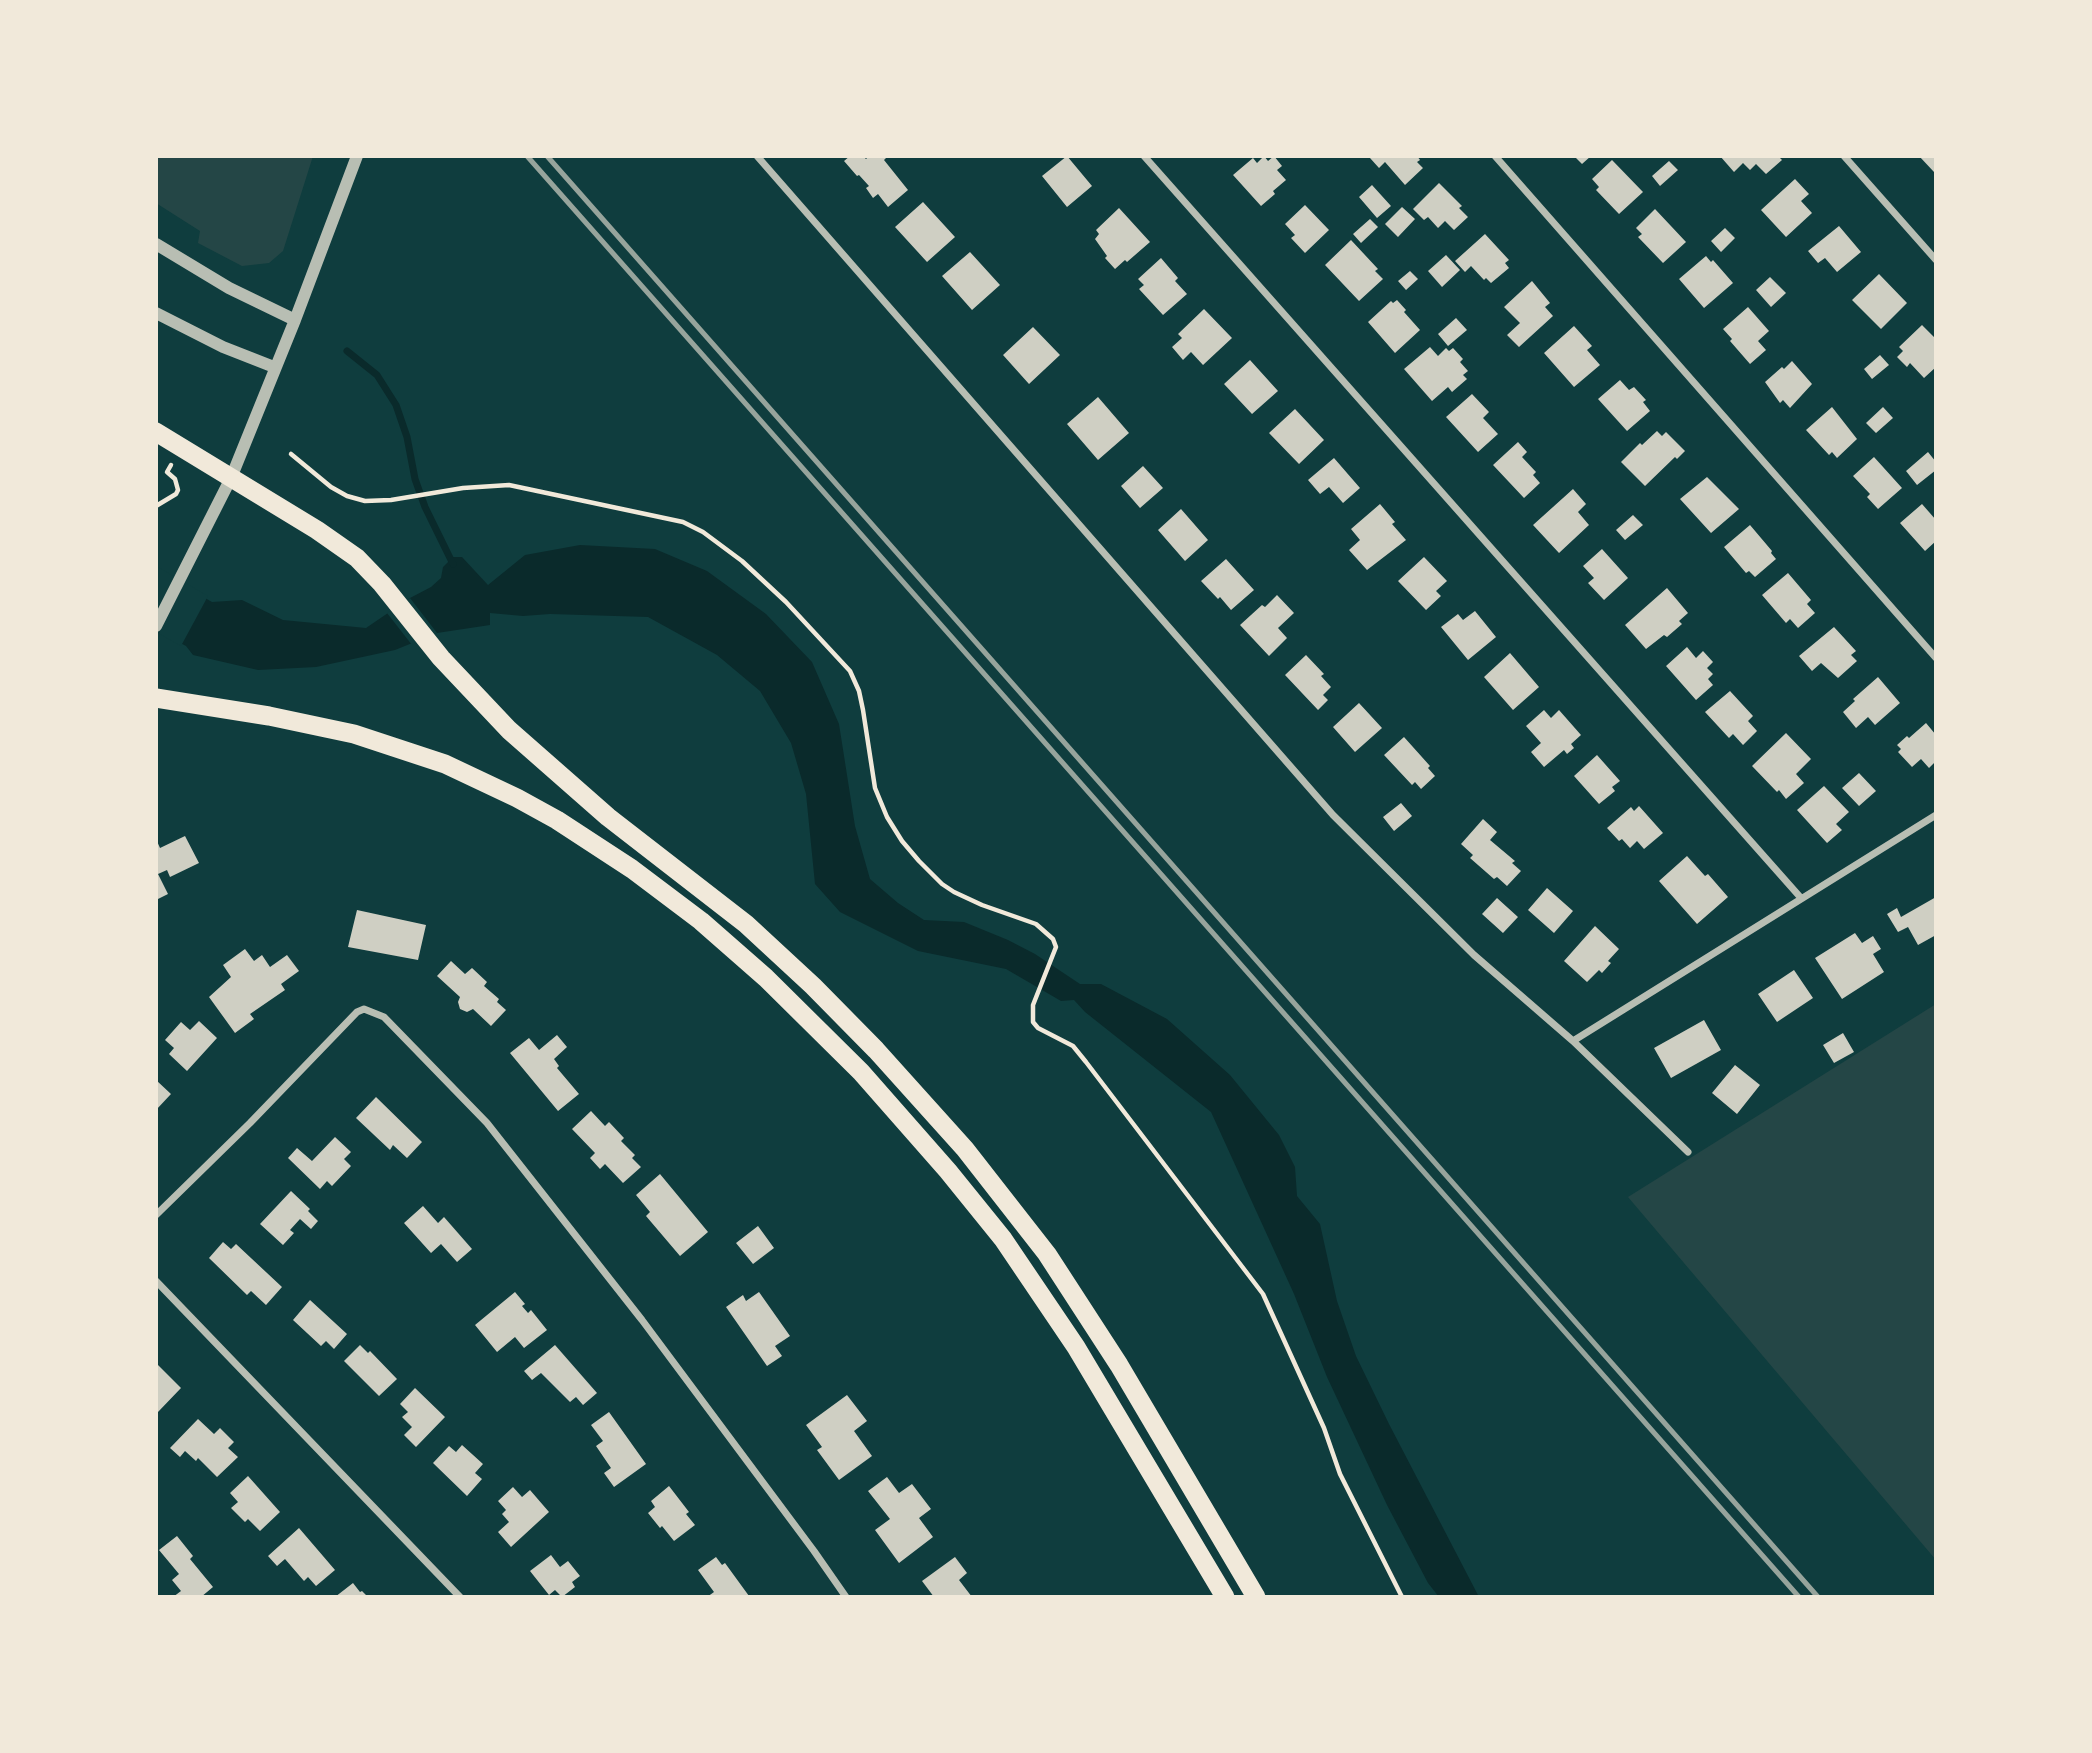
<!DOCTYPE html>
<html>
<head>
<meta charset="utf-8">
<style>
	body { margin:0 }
	#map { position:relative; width:2092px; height:1753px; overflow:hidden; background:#0f3d3e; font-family:"PT Sans",sans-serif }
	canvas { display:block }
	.frame { position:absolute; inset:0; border:158px solid #f1e9da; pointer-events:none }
</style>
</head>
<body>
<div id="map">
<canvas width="2092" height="1753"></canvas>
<div class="frame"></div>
</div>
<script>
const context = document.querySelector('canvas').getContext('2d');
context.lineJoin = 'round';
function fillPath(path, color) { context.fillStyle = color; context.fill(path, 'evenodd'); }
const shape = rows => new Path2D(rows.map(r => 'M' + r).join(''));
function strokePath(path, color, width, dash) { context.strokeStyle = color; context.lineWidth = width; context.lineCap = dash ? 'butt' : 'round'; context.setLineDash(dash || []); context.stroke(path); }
const green = shape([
	[156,156,313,156,283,251,269,263,242,266,198,243,200,231,156,203],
	[1936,1004,1936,1560,1628,1197]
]);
const water = shape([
	[580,545,655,549,707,571,766,614,812,662,839,724,855,826,870,879,898,903,924,920,964,922,1008,940,1035,954,1080,984,1101,984,1167,1019,1230,1075,1279,1135,1295,1167,1297,1196,1320,1224,1337,1301,1356,1356,1389,1424,1479,1597,1439,1597,1428,1583,1387,1505,1327,1377,1294,1294,1211,1112,1085,1012,1074,1000,1061,1001,1006,969,918,951,840,912,815,884,806,794,791,743,760,691,717,655,648,617,550,614,523,616,490,613,490,625,437,633,395,650,316,667,258,670,193,655,186,646,156,630,156,570,212,602,242,600,283,620,366,628,410,598,431,587,441,578,443,567,453,557,462,557,488,585,525,555]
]);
const pier = shape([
	[156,566,208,596,181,646,156,632],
	[410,598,437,633,412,645,387,613]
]);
const stream = shape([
	[347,351,377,375,396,405,407,437,415,479,425,507,453,564]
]);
const building = shape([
	[850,156,863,156,866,159,869,156,888,156,884,160,908,190,888,207,878,194,873,198,866,188,869,186,859,175,857,176,844,161],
	[1067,156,1092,186,1067,207,1042,176],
	[1264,156,1268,161,1274,156,1282,166,1277,170,1286,180,1273,191,1275,194,1261,206,1233,175,1253,158,1257,163],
	[1373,156,1417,156,1420,160,1417,162,1423,168,1405,185,1385,162,1379,168,1370,158],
	[1574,156,1591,156,1582,164],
	[1720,156,1778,156,1782,160,1766,174,1756,164,1750,170,1743,163,1734,172],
	[1919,156,1936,156,1936,170,1934,172],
	[1612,160,1643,192,1619,214,1596,190,1599,187,1592,179],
	[1669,161,1678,170,1660,186,1652,176],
	[1795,179,1809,194,1801,201,1812,213,1786,237,1761,210],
	[1439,183,1462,206,1459,208,1468,217,1454,230,1445,221,1438,228,1428,217,1424,220,1413,209],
	[1372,185,1391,206,1377,218,1359,197],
	[923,202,955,237,927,262,895,227],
	[1305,205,1329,230,1305,253,1291,238,1295,235,1285,224],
	[1402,207,1415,219,1398,237,1385,224],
	[1119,208,1150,242,1127,262,1125,260,1115,269,1105,258,1107,256,1095,239,1099,234,1096,230],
	[1655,209,1686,242,1663,263,1638,237,1642,234,1636,228],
	[1370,219,1378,227,1361,243,1353,234],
	[1839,226,1861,252,1837,272,1825,258,1818,263,1808,251],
	[1725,228,1735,238,1721,252,1711,241],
	[1485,234,1509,260,1505,263,1509,268,1491,283,1486,278,1484,280,1471,266,1465,272,1455,261],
	[1351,240,1378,269,1375,271,1383,279,1359,301,1325,265],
	[970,252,1000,285,972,310,942,276],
	[1446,255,1460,270,1442,287,1428,271],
	[1706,256,1711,262,1713,260,1733,283,1704,308,1679,279],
	[1161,258,1178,278,1175,281,1187,294,1163,315,1139,289,1144,285,1138,279],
	[1410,271,1418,279,1406,290,1398,281],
	[1879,274,1907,303,1881,329,1852,300],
	[1770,277,1786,293,1771,307,1756,290],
	[1532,281,1550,303,1545,307,1553,316,1519,347,1507,335,1520,323,1504,307],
	[1397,300,1406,310,1404,312,1420,330,1395,353,1368,322,1391,301,1393,303],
	[1748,307,1769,331,1758,341,1766,350,1750,364,1730,341,1732,339,1723,329],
	[1204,309,1232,338,1203,365,1191,352,1183,360,1172,347,1182,338,1178,334],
	[1456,318,1467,330,1448,346,1438,334],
	[1922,325,1936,339,1936,367,1924,378,1910,363,1907,367,1897,357,1903,351,1899,347],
	[1574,326,1592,346,1587,350,1600,365,1574,387,1544,353],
	[1033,327,1060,355,1029,384,1003,355],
	[1430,347,1438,356,1446,348,1449,351,1453,348,1463,359,1460,362,1468,371,1463,375,1467,379,1452,392,1448,387,1432,401,1404,369],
	[1880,355,1889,365,1872,379,1864,369],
	[1250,360,1278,391,1252,414,1224,384],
	[1792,361,1812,384,1790,408,1783,400,1780,403,1765,382,1782,367,1784,369],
	[1620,380,1629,390,1634,387,1646,400,1643,402,1650,411,1627,431,1598,399],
	[1472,394,1489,412,1483,418,1498,434,1478,452,1446,417],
	[1098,397,1129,433,1098,460,1067,424],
	[1832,407,1857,439,1837,458,1832,452,1829,455,1806,430],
	[1883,407,1893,418,1876,433,1866,423],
	[1295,409,1324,440,1299,464,1269,433],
	[1657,431,1662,436,1666,432,1685,451,1677,459,1675,457,1645,486,1621,462,1640,443,1642,445],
	[1518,442,1527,452,1522,457,1536,472,1533,475,1540,483,1524,498,1493,465],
	[1928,452,1936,462,1936,470,1917,485,1906,471],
	[1874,457,1902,488,1878,509,1867,497,1870,494,1853,476],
	[1334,458,1360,488,1343,503,1329,487,1320,494,1308,480],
	[1143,466,1163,488,1140,508,1121,486],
	[1707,477,1739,509,1711,533,1680,499],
	[1573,489,1586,504,1578,512,1589,525,1559,553,1533,525],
	[1380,504,1395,522,1392,524,1406,540,1367,570,1349,550,1360,540,1351,529],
	[1922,504,1936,520,1936,541,1925,551,1900,523],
	[1181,509,1208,540,1185,561,1158,530],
	[1633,515,1643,525,1625,540,1616,530],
	[1750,525,1772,551,1771,553,1776,559,1755,577,1749,571,1746,573,1724,547],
	[1602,549,1628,578,1604,600,1588,583,1594,578,1583,566],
	[1424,557,1447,581,1436,591,1441,596,1426,610,1398,581],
	[1226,559,1254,590,1231,610,1220,597,1218,599,1201,581],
	[1788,573,1811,600,1807,604,1815,613,1798,628,1790,619,1786,623,1762,595],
	[1667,588,1688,613,1679,621,1682,624,1667,637,1664,635,1646,649,1625,625],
	[1277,595,1294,613,1278,628,1287,638,1269,656,1240,625,1262,605,1265,607],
	[1475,611,1496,637,1468,660,1441,627,1458,614,1463,620],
	[1834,627,1856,651,1851,655,1857,661,1838,678,1821,663,1812,671,1799,656],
	[1687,647,1696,658,1703,651,1713,662,1707,668,1713,674,1708,679,1713,685,1696,700,1666,666],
	[1510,653,1539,687,1513,710,1484,677],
	[1306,655,1324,674,1321,676,1331,687,1323,695,1328,700,1318,710,1285,675],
	[1878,677,1900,703,1875,725,1868,717,1856,728,1843,712,1855,701,1853,699],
	[1730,691,1753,716,1748,721,1757,731,1743,745,1733,734,1729,738,1705,712],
	[1359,703,1382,728,1355,752,1333,727],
	[1544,710,1551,718,1559,710,1581,735,1571,744,1574,748,1567,754,1564,750,1544,767,1531,752,1541,743,1526,726],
	[1926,723,1936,735,1936,761,1929,768,1921,759,1912,767,1898,752,1901,749,1897,745,1907,736,1909,738],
	[1786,733,1811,759,1796,774,1804,783,1786,799,1779,790,1777,792,1752,766],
	[1404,737,1430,766,1428,768,1435,776,1421,789,1415,782,1412,785,1384,755],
	[1597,755,1620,781,1612,787,1615,791,1599,804,1574,776],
	[1859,773,1876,791,1859,806,1842,788],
	[1824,786,1849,812,1836,824,1842,830,1827,843,1797,810],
	[1401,803,1412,816,1394,831,1383,817],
	[1639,806,1663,833,1644,849,1637,841,1630,848,1622,839,1619,841,1607,828,1631,807,1634,811],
	[1483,819,1497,832,1490,840,1515,861,1512,863,1521,871,1507,886,1497,877,1494,879,1470,858,1473,855,1461,844],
	[185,836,199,863,170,877,167,870,158,874,168,894,156,900,156,839,160,848],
	[1687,856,1705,876,1708,874,1728,897,1697,924,1659,881],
	[1547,888,1573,911,1554,933,1528,910],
	[1936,897,1936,935,1918,945,1908,927,1898,932,1887,914,1897,908,1901,917],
	[1497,898,1518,917,1503,933,1482,914],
	[357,910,426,925,418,960,348,947],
	[1595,926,1619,949,1608,961,1611,963,1602,973,1599,970,1587,982,1564,961],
	[1855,933,1862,943,1873,936,1881,949,1873,954,1884,972,1842,999,1815,958],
	[245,949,254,961,262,955,270,967,287,955,299,971,281,984,285,990,250,1014,254,1019,235,1033,209,997,231,977,223,965],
	[451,961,465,974,472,968,487,982,484,986,499,999,497,1002,506,1010,491,1026,473,1009,467,1012,460,1009,458,1002,460,997,437,976],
	[1794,970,1813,998,1777,1022,1758,994],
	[1704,1020,1721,1050,1671,1078,1654,1048],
	[199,1021,217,1038,187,1071,169,1054,174,1048,165,1040,181,1022,190,1030],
	[1843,1033,1854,1052,1834,1063,1823,1045],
	[557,1035,567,1047,554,1059,559,1066,557,1068,579,1094,558,1111,510,1053,529,1038,539,1050],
	[1735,1065,1760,1085,1737,1114,1712,1093],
	[156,1080,171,1094,156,1110],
	[376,1097,422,1142,407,1158,393,1145,390,1150,356,1118],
	[591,1111,605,1126,609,1122,624,1138,621,1141,635,1155,632,1158,641,1167,623,1183,605,1164,600,1169,590,1158,595,1153,572,1129],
	[335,1137,351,1152,344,1159,351,1166,332,1186,327,1181,320,1189,288,1158,297,1148,312,1161],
	[660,1174,708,1232,680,1256,646,1216,650,1212,636,1195],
	[291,1191,310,1209,308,1211,318,1221,311,1229,300,1219,290,1230,294,1233,283,1245,260,1224],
	[423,1206,438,1223,444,1217,472,1249,457,1262,441,1244,431,1253,404,1223],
	[758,1226,774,1248,753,1264,736,1243],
	[223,1242,231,1249,236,1244,282,1287,266,1305,251,1291,247,1295,209,1258],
	[515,1292,525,1304,522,1306,528,1313,531,1310,547,1330,524,1348,515,1337,497,1352,475,1325],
	[759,1292,790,1336,775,1346,782,1356,767,1366,726,1307,743,1295,746,1301],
	[310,1300,347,1334,334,1349,326,1341,321,1346,293,1320],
	[360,1345,368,1353,370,1351,397,1379,379,1396,344,1361],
	[555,1345,597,1393,583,1405,576,1397,570,1402,541,1373,532,1380,524,1371],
	[156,1363,181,1388,158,1412,156,1410],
	[415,1388,445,1417,416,1447,404,1435,412,1427,402,1417,408,1412,400,1404],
	[847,1395,867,1421,854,1431,872,1456,839,1480,817,1450,822,1447,806,1425],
	[609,1412,646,1464,614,1487,604,1473,611,1468,596,1446,603,1441,591,1425],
	[198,1419,214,1434,220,1428,234,1442,228,1448,238,1457,217,1477,198,1458,196,1461,185,1451,180,1457,170,1448],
	[462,1445,483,1464,475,1473,482,1479,467,1496,433,1463,449,1446,456,1452],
	[248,1476,280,1512,260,1531,248,1519,245,1522,231,1508,238,1502,230,1493],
	[887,1477,899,1493,912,1484,931,1509,919,1518,933,1537,899,1563,875,1530,890,1519,868,1491],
	[669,1486,689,1512,686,1514,695,1525,674,1541,662,1526,660,1528,648,1513,655,1507,651,1501],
	[513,1487,522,1497,530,1490,549,1512,511,1547,498,1532,509,1522,502,1514,506,1510,498,1501],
	[299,1528,335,1570,316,1586,308,1577,304,1581,285,1559,277,1566,268,1556],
	[177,1536,193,1556,190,1559,213,1587,201,1597,173,1597,181,1591,172,1580,179,1574,159,1550],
	[551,1555,560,1567,568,1561,580,1576,572,1582,575,1587,562,1597,555,1590,549,1595,530,1571],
	[716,1557,722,1565,725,1563,749,1596,707,1597,714,1592,698,1570],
	[955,1557,967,1573,959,1580,972,1597,934,1597,922,1581],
	[353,1583,360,1592,362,1591,368,1597,335,1597]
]);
const path = shape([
	[291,454,331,487,347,496,365,501,391,500,463,488,509,485,683,522,703,532,742,561,786,602,850,671,859,691,863,710,875,788,887,817,902,841,919,861,942,884,954,892,982,905,1036,924,1053,939,1056,947,1033,1005,1033,1022,1038,1028,1073,1046,1086,1062,1263,1294,1324,1428,1340,1474,1402,1597],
	[156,506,176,494,178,490,175,479,167,472,171,465]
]);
const minor = shape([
	[757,156,1333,815,1474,955,1573,1041,1688,1152],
	[1144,156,1801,898],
	[1495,156,1936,658],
	[1844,156,1936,260],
	[1573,1041,1936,815],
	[156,1215,250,1123,357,1012,364,1009,384,1017,487,1123,642,1320,814,1551,846,1597],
	[156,1281,460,1597]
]);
const tertiary = shape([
	[156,244,229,288,295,320],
	[156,313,223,347,274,367],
	[156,626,231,478,295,320,357,156]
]);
const trunk = shape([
	[156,432,317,530,357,558,382,584,441,658,509,730,608,817,746,924,813,986,876,1050,965,1149,1047,1254,1119,1365,1256,1597],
	[156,698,269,716,354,734,445,764,517,798,557,820,632,869,701,921,766,978,861,1072,948,1171,1003,1239,1076,1347,1225,1597]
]);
const rail = shape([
	[527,156,1799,1597],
	[547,156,1818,1597]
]);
fillPath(green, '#244646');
fillPath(water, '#0a2a2b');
fillPath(pier, '#0f3d3e');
strokePath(stream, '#0a2a2b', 7);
fillPath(building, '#cfcfc3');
strokePath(path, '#f1e9da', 4.5);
strokePath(minor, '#b8beb3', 7);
strokePath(tertiary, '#b8beb3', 12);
strokePath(trunk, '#f1e9da', 19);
strokePath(rail, '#97a49c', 5);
</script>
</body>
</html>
